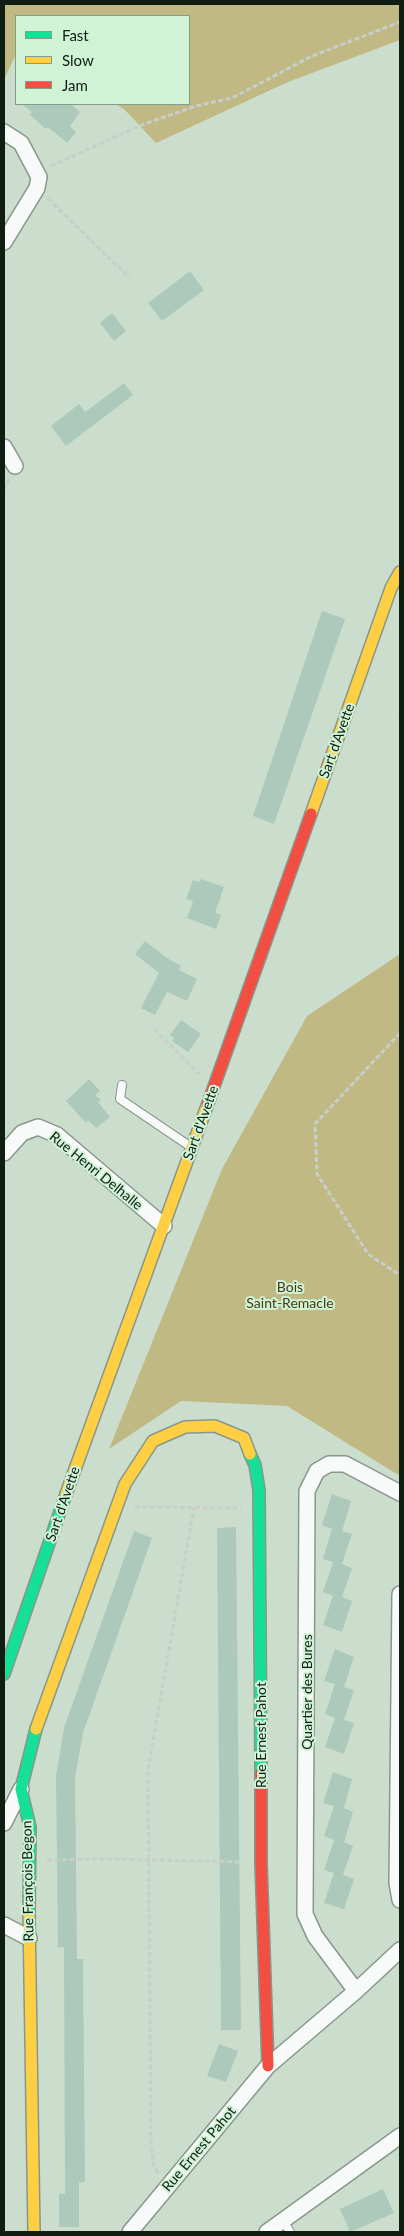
<!DOCTYPE html>
<html>
<head>
<meta charset="utf-8">
<style>
	body { margin:0 }
	#map { position:relative; width:404px; height:2236px; overflow:hidden; background:#cbdece; font-family:Lato,sans-serif }
	canvas { display:block }
	.frame { position:absolute; inset:0; border:5px solid #101d13; pointer-events:none }
	.legend { position:absolute; left:15px; top:15px; width:175px; height:90px; box-sizing:border-box; background:#d0f3d6; border:1px solid #839d88; margin:0; padding:6px 9px; list-style:none; font-size:15px; color:#101d13 }
	.legend li { display:flex; align-items:center; gap:10px; height:25px }
	.legend b { width:25px; border:1px solid #839d88 }
</style>
</head>
<body>
<div id="map">
<canvas width="404" height="2236"></canvas>
<div class="frame"></div>
<ul class="legend">
<li><b style="height:6px;background:#16e098"></b>Fast</li>
<li><b style="height:6px;background:#ffcf43"></b>Slow</li>
<li><b style="height:6px;background:#f24e42"></b>Jam</li>
</ul>
</div>
<script>
const context = document.querySelector('canvas').getContext('2d');
context.lineJoin = 'round';
function fillPath(path, color) { context.fillStyle = color; context.fill(path, 'evenodd'); }
const shape = rows => new Path2D(rows.map(r => 'M' + r).join(''));
function strokePath(path, color, width, dash) { context.strokeStyle = color; context.lineWidth = width; context.lineCap = dash ? 'butt' : 'round'; context.setLineDash(dash || []); context.stroke(path); }
function write(font, color, halo, rows, align = 'center') {
  context.font = font + ' Lato,sans-serif'; context.lineWidth = 4; context.setLineDash([]); context.textBaseline = 'middle'; context.strokeStyle = halo; context.fillStyle = color; for (const [text, x, y, turn = 0] of rows) {
    context.save(); context.translate(x, y); context.rotate((+turn || 0) * Math.PI / 180); context.textAlign = isNaN(turn) ? turn : align; if (halo) context.strokeText(text, 0, 0); context.fillText(text, 0, 0); context.restore();
  }
}
const forest = shape([
	[4,4,400,4,400,40,288,82,156,143,124,109,115,104,189,104,189,16,16,16,16,54,4,80],
	[400,954,400,1476,287,1406,181,1401,109,1449,222,1169,307,1016]
]);
const building = shape([
	[21,104,71,104,80,112,70,126,76,132,67,143,48,127,46,129,30,115,32,112],
	[190,271,204,290,162,321,148,303],
	[112,313,126,331,114,341,100,323],
	[124,383,133,395,66,446,51,426,79,404,85,412],
	[322,611,345,619,274,824,253,816],
	[201,879,224,887,215,913,221,915,216,929,187,918,193,901,186,899,193,880,199,882],
	[145,941,167,958,181,966,179,970,197,979,187,1001,167,992,155,1015,141,1008,159,973,135,954],
	[181,1020,201,1034,188,1052,172,1041,174,1038,170,1035],
	[89,1079,100,1091,95,1095,101,1100,98,1102,110,1117,96,1128,88,1120,86,1123,66,1101],
	[332,1494,351,1501,342,1531,352,1534,342,1564,352,1568,342,1597,352,1601,342,1632,323,1625,333,1596,323,1592,333,1562,323,1559,332,1529,322,1525],
	[236,1527,241,2030,221,2030,217,1528],
	[134,1531,152,1538,83,1733,75,1777,77,1959,83,1959,85,2182,79,2182,79,2227,59,2227,59,2194,65,2194,64,1947,58,1948,56,1776,64,1728],
	[335,1649,354,1657,344,1687,354,1690,344,1720,354,1723,344,1754,325,1747,335,1718,325,1714,335,1684,324,1681],
	[333,1772,352,1779,344,1808,353,1812,344,1842,353,1846,343,1875,354,1879,344,1909,324,1903,334,1873,324,1870,334,1840,324,1836,334,1806,323,1803],
	[219,2044,238,2051,226,2082,207,2076],
	[383,2189,394,2213,350,2232,340,2209]
]);
const path = shape([
	[51,166,144,124,196,106,232,98,312,56,400,22],
	[48,199,130,278],
	[4,490,9,479],
	[399,720,400,719],
	[154,1029,199,1074],
	[400,1033,315,1124,317,1174,368,1254,400,1275],
	[135,1507,241,1508],
	[47,1860,109,1859,243,1862],
	[158,2173,153,2164,151,2137,148,1770,194,1507]
]);
const lane = shape([
	[122,1085,120,1099,191,1147],
	[284,2222,290,2232]
]);
const street = shape([
	[4,132,21,143,39,177,37,188,4,242],
	[4,447,15,466],
	[4,1153,22,1133,38,1127,57,1135,164,1226],
	[400,1594,397,1883,400,1900],
	[4,1823,21,1789],
	[4,1925,29,1938],
	[356,1991,315,1936,305,1914,307,1491,317,1471,329,1464,345,1464,400,1493],
	[130,2232,268,2066,356,1991,400,1950],
	[267,2232,400,2136]
]);
const fast = shape([
	[250,1454,255,1465,259,1490,261,1773],
	[4,1674,66,1494],
	[29,1914,30,1827,21,1789,36,1729]
]);
const slow = shape([
	[311,814,391,588,400,572],
	[66,1494,207,1106],
	[36,1729,125,1484,153,1441,185,1427,215,1426,244,1438,250,1454],
	[29,1914,34,2232]
]);
const jam = shape([
	[207,1106,311,814],
	[261,1773,261,1863,268,2066]
]);
const streetNames = [
	["Sart d'Avette",337,741,-70],
	["Sart d'Avette",201,1123,-70],
	["Rue Henri Delhalle",96,1171,39],
	["Sart d'Avette",63,1504,-71],
	["Quartier des Bures",307,1692,-90],
	["Rue Ernest Pahot",261,1735,-90],
	["Rue François Begon",28,1881,-91],
	["Rue Ernest Pahot",199,2149,-50]
];
const parkNames = [
	["Bois",290,1287],
	["Saint-Remacle",290,1303]
];
fillPath(forest, '#c1b984');
fillPath(building, '#acc9bb');
strokePath(lane, '#88978b', 10);
strokePath(street, '#88978b', 18);
strokePath(fast, '#88978b', 14);
strokePath(slow, '#88978b', 14);
strokePath(jam, '#88978b', 14);
strokePath(path, '#c8cfca', 3, [5, 2.5]);
strokePath(lane, '#f7faf8', 8);
strokePath(street, '#f7faf8', 15);
strokePath(fast, '#16e098', 11);
strokePath(slow, '#ffcf43', 11);
strokePath(jam, '#f24e42', 11);
write('14px', '#101d13', '#d0f3d6', streetNames);
write('14px', '#463915', '#d0f3d6', parkNames);
</script>
</body>
</html>
